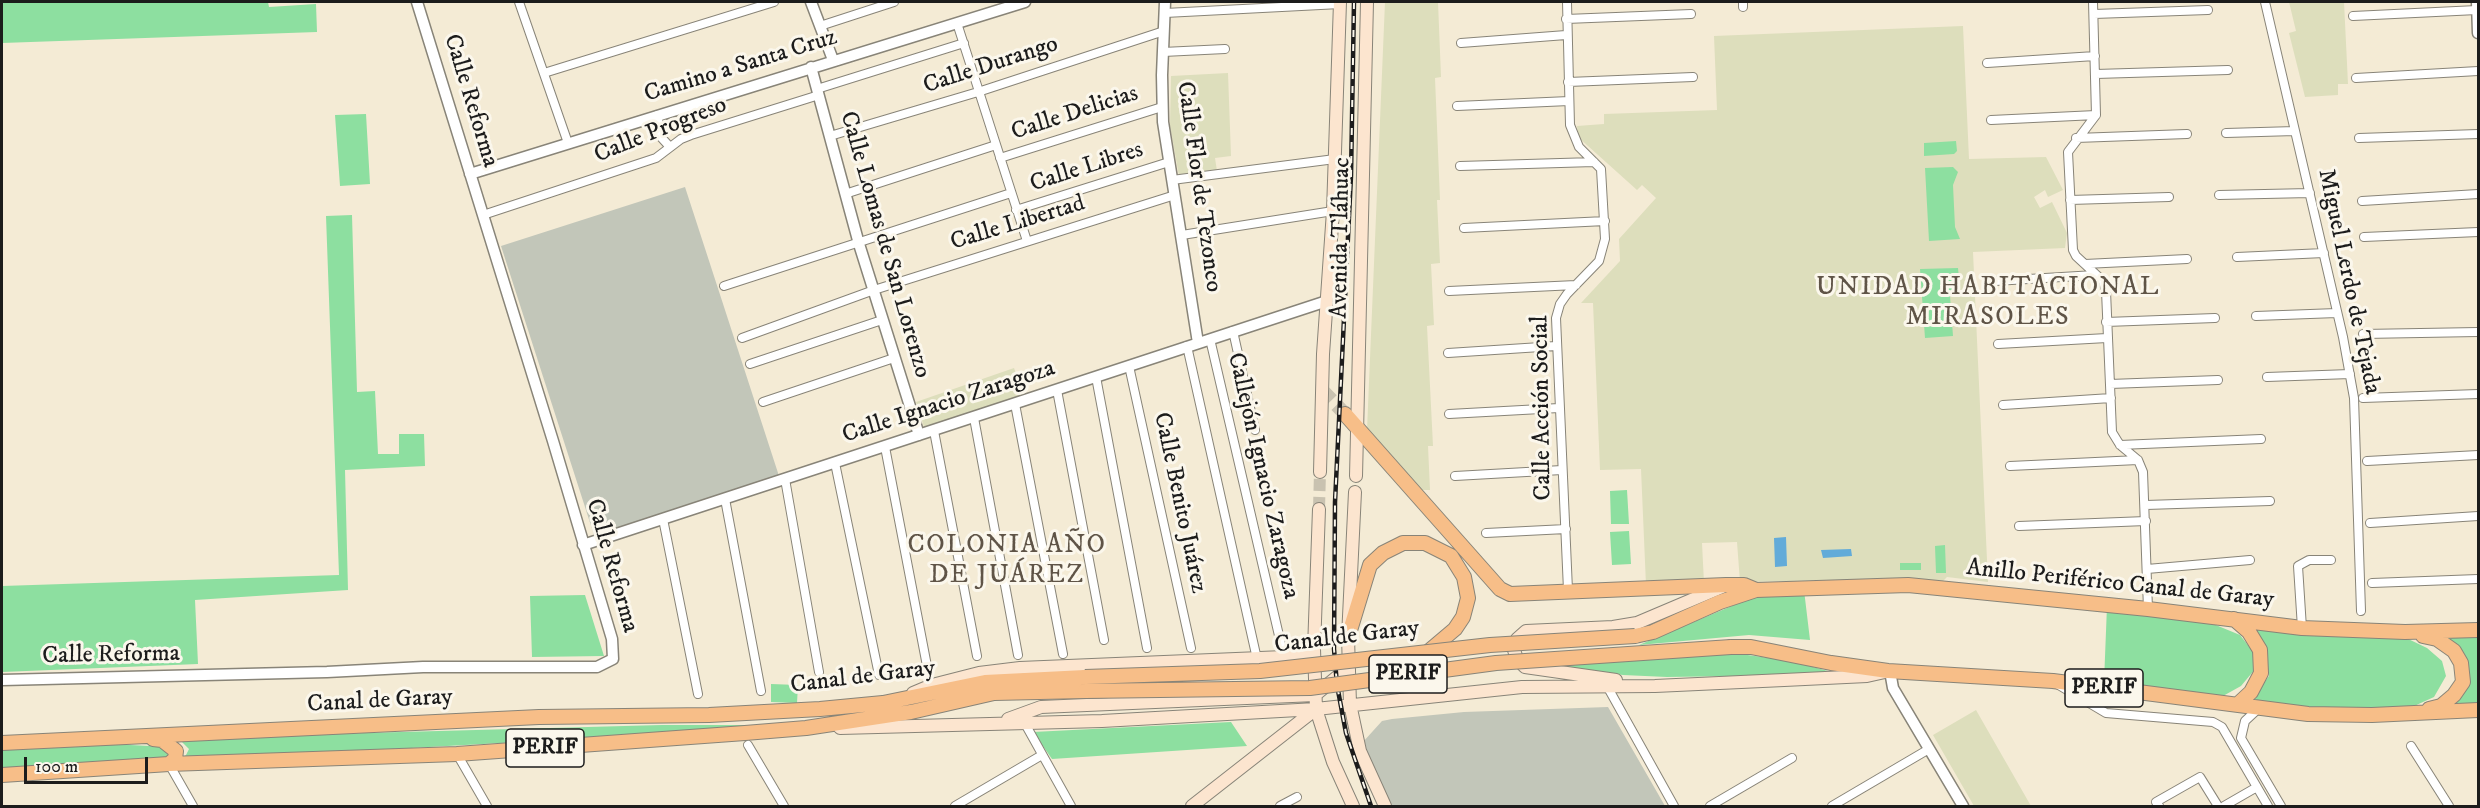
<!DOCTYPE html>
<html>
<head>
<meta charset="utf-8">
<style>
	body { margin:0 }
	#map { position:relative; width:2480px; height:808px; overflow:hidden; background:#f4ebd5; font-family:"IM FELL DW Pica",serif }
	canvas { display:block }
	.frame { position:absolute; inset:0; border:3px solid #1c1c1c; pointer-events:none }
	.scale { position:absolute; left:24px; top:757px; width:124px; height:27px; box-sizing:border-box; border:3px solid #1c1c1c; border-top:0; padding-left:8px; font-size:18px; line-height:21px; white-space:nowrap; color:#1c1c1c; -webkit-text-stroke:4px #fbf7ec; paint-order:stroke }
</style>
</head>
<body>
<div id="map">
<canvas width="2480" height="808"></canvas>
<div class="frame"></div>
<div class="scale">100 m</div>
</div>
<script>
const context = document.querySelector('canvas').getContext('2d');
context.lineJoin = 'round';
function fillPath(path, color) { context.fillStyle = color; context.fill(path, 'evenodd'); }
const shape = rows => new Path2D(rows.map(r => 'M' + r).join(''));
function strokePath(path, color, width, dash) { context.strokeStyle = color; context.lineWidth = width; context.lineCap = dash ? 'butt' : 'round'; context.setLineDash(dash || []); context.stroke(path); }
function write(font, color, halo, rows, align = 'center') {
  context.font = font + ' "IM FELL DW Pica",serif'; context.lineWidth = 6; context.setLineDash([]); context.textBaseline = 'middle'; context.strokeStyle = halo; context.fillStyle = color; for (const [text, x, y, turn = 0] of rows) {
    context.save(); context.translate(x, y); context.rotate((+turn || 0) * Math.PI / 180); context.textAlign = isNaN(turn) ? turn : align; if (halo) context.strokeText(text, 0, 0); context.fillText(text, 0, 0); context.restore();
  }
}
const built = shape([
	[1385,2,1438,2,1441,77,1435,78,1440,200,1437,200,1440,263,1431,264,1434,325,1427,326,1433,446,1428,446,1430,490,1420,490,1367,430],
	[2289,2,2344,2,2348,84,2338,84,2338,95,2305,97,2289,33,2296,31],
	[1963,26,1969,159,2046,157,2063,190,2048,197,2045,190,2034,197,2040,208,2052,202,2067,233,2065,248,1973,252,1988,582,1947,577,1941,583,1893,579,1740,582,1737,542,1702,543,1704,583,1646,585,1641,469,1600,470,1593,303,1581,303,1620,261,1619,239,1656,198,1642,185,1637,190,1578,137,1577,126,1604,124,1604,114,1717,110,1714,36],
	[1228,73,1231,156,1215,158,1217,171,1179,176,1170,126,1171,76],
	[1014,368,1024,396,925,430,916,402],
	[1976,710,2031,806,1974,806,1933,735]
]);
const industrial = shape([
	[685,187,779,476,594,535,501,246],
	[1608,707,1665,806,1388,806,1363,742,1382,721,1392,719,1464,712]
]);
const green = shape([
	[2,2,268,2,269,7,316,4,317,32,2,43],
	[366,114,370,184,340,186,335,115],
	[1956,141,1957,151,1954,154,1924,156,1924,143],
	[1953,167,1958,172,1953,185,1955,227,1960,239,1929,241,1925,168],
	[352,215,357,392,375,391,378,454,399,454,399,434,424,434,425,466,345,470,348,590,195,600,198,664,2,672,2,586,339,575,326,216],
	[1958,268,1959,278,1950,296,1953,336,1925,338,1920,269],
	[1627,490,1629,524,1611,524,1610,491],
	[1629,531,1631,564,1612,565,1610,532],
	[1945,545,1946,573,1936,573,1935,546],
	[1900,563,1921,563,1921,570,1900,570],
	[1804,590,1810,640,1749,635,1639,645,1758,595],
	[585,595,604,656,532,657,530,596],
	[2107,606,2189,614,2240,635,2254,653,2256,668,2241,686,2223,696,2104,682],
	[2252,628,2404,637,2427,648,2442,661,2446,676,2434,697,2412,707,2313,708,2247,700,2253,698,2269,676,2265,650],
	[2478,636,2478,703,2453,704,2466,681,2445,638],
	[1733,653,1791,661,1828,671,1807,675,1667,677,1623,675,1540,664],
	[771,684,798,685,797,703,771,702],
	[1231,722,1247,746,1052,759,1033,732],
	[662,725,759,725,662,734,178,761,186,755,189,749,178,738],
	[93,743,168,747,171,752,168,759,2,770,2,749]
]);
const water = shape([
	[1786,537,1787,566,1775,567,1774,538],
	[1851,549,1852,556,1823,558,1821,550]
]);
const secondaryTunnel = shape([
	[1319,509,1320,472]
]);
const trunkTunnel = shape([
	[1322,390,1345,414]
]);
const minor = shape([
	[519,2,568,143],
	[1567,2,1570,125,1579,147,1601,169,1605,239,1599,261,1567,294,1560,304,1556,318,1568,590],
	[1743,2,1743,7],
	[2093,2,2096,115,2068,152,2073,250,2076,256,2103,281,2106,291,2112,432,2120,445,2138,460,2143,472,2148,609],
	[2265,2,2343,337,2354,398,2361,611],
	[1165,13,1340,4],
	[2094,14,2208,10],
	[2353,16,2477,10],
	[1566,19,1691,14],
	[957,23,1027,241],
	[820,26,894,2],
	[1461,43,1566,35],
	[1163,52,1225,49],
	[1987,63,2095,56],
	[544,73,774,2],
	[2096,74,2228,70],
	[2356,78,2478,71],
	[1568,82,1693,77],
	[817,89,964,43],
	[1457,106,1569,101],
	[658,115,659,135,670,147],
	[1991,120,2096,115],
	[2226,133,2295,131],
	[830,136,978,92,1164,31],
	[2076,138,2187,134],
	[2359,138,2478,134],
	[1000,158,1162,107],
	[1460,166,1594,162],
	[1172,180,1335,159],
	[845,194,996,145],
	[2219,195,2310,193],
	[2070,200,2169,197],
	[2362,201,2478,194],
	[1016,210,1169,162],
	[483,215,656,158,681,139,691,135,819,95],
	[1464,228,1605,221],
	[1182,235,1333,211],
	[2364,237,2478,232],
	[2237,257,2324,253],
	[2085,264,2187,259],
	[1995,281,2095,275],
	[724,286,1011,193],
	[1449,291,1576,285],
	[2256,316,2337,313],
	[2106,322,2215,318],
	[1233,331,1255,430],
	[2363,334,2478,332],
	[742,338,874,290,1175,195],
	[1210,339,1284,657],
	[1998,344,2107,338],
	[1187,346,1257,659],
	[1448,353,1556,346],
	[750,364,882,320],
	[1129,366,1191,648],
	[1096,377,1147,648],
	[2267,377,2350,374],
	[2110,384,2218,380],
	[1057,390,1104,640],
	[2363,398,2478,394],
	[763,402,894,358],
	[1015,404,1063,654],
	[2003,405,2111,398],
	[1449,414,1559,408],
	[974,418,1018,655],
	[934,431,977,656],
	[2120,445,2261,439],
	[885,447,927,666],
	[2367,461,2478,455],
	[835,463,879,675],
	[2010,466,2138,460],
	[1455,476,1562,470],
	[785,479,819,672],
	[725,499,761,691],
	[2146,505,2270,501],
	[663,519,698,694],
	[2370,523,2478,516],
	[2019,526,2146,521],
	[1486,533,1566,529],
	[2147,569,2250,560],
	[2372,583,2478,579],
	[2302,628,2298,566,2309,560,2331,560],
	[2057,684,2106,713,2213,722,2222,727,2268,806],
	[1607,686,1674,806],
	[2259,708,2245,721,2241,738,2281,806],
	[1023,720,1071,806],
	[748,745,784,806],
	[2411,746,2449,806],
	[457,754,487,806],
	[169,764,193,806],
	[955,806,1042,755],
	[1280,806,1297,797],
	[1710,806,1792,758],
	[1832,806,1929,749],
	[2159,806,2156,802,2200,777,2218,806],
	[2224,806,2257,787]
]);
const tertiary = shape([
	[811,2,833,60],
	[1165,2,1162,75,1163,122,1198,343],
	[2477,2,2478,33],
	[811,67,859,244,919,435],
	[470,174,1025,2],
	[583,545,1327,301],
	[1890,671,1893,688,1963,806],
	[2,680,327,672,423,667,597,667,613,659,612,639,553,441,417,2]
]);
const secondary = shape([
	[1320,472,1323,354,1333,211,1340,2],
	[1356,476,1367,2],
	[1355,492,1348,637,1350,704,1360,751,1385,806],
	[1319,509,1314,649,1316,709,1333,762,1353,806],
	[1616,680,1525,667,1517,659,1514,650,1517,639,1526,631,1613,627,1637,623,1722,587],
	[913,693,932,685,979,673,1020,668,1284,657,1304,654,1314,649],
	[1008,719,1041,707,1315,695,1348,668],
	[840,728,1102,721,1316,709,1522,687,1655,686,1784,680,1867,676,1885,672],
	[1192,806,1316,709]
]);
const trunk = shape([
	[1345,414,1500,589,1510,594,1726,585,1744,585,1756,590],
	[2234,619,2249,632,2260,650,2261,673,2251,692,2237,705],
	[1635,636,1653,632,1720,602,1756,590,1908,585,2148,609,2302,628,2405,632,2478,630],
	[2423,636,2437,639,2454,651,2461,663,2463,682,2454,695,2441,706,2429,709],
	[1348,637,1370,565,1383,553,1403,543,1425,543,1451,556,1464,577,1468,598,1463,617,1455,629,1429,651],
	[1731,647,1751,647,1831,663,1888,671,2053,681,2308,714,2372,715,2478,710],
	[153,739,162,740,176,751,175,759,169,764],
	[2,743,539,717,709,715,820,709,883,703,985,682,1085,677],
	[2,775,169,764,457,754,745,733,806,728,911,712,994,693,1085,691]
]);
const rail = shape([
	[1354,2,1351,176,1335,502,1334,649,1337,685,1346,733,1371,806]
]);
const trunkBridge = shape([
	[1085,677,1260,671,1490,645,1635,636],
	[1085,691,1310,688,1496,663,1731,647]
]);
const shields = [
	[1408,674,78],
	[2104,688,78],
	[545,748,78]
];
const shieldNames = [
	["PERIF",1408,674],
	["PERIF",2104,688],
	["PERIF",545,748]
];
const streetNames = [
	["Calle Durango",991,66,-18],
	["Camino a Santa Cruz",741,67,-17],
	["Calle Reforma",470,101,73],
	["Calle Delicias",1075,114,-18],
	["Calle Progreso",661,131,-22],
	["Calle Libres",1087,168,-18],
	["Calle Flor de Tezonco",1198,187,82],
	["Calle Libertad",1018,224,-17],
	["Avenida Tláhuac",1342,238,-89],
	["Calle Lomas de San Lorenzo",884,245,74],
	["Miguel Lerdo de Tejada",2348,282,78],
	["Calle Ignacio Zaragoza",949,403,-18],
	["Calle Acción Social",1543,408,-91],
	["Callejón Ignacio Zaragoza",1262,476,77],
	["Calle Benito Juárez",1179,503,78],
	["Calle Reforma",611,566,74],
	["Anillo Periférico Canal de Garay",2120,585,6],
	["Canal de Garay",1347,638,-7],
	["Calle Reforma",111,656,-1],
	["Canal de Garay",863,678,-7],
	["Canal de Garay",380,702,-3]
];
const neighbourhoodNames = [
	["UNIDAD HABITACIONAL",1988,289],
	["MIRASOLES",1988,319],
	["COLONIA AÑO",1007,547],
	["DE JUÁREZ",1007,577]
];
fillPath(built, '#dddebc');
fillPath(industrial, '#c2c6b9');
fillPath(green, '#8ddfa0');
fillPath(water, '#62abd9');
strokePath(secondaryTunnel, '#c9c2b0', 12, [12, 6]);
strokePath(trunkTunnel, '#c9c2b0', 14, [14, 7]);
strokePath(minor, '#888478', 10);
strokePath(tertiary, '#888478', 13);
strokePath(secondary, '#888478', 14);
strokePath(trunk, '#888478', 16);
strokePath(minor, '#fff', 8);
strokePath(tertiary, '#fff', 10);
strokePath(secondary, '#fce5cf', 12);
strokePath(trunk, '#f7be88', 14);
strokePath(rail, '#1c1c1c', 4.5);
strokePath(rail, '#fbf7ec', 2, [7]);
strokePath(trunkBridge, '#888478', 16, []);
strokePath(trunkBridge, '#f7be88', 14);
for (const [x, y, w] of shields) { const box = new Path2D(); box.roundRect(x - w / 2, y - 19, w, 38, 4.5); context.fillStyle = '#fbf7ec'; context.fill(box); strokePath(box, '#1c1c1c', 1.5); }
write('bold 22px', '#1c1c1c', null, shieldNames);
write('24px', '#1c1c1c', '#fbf7ec', streetNames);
context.letterSpacing = '1.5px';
write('26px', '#5f5447', '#fbf7ec', neighbourhoodNames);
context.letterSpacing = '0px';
</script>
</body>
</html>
